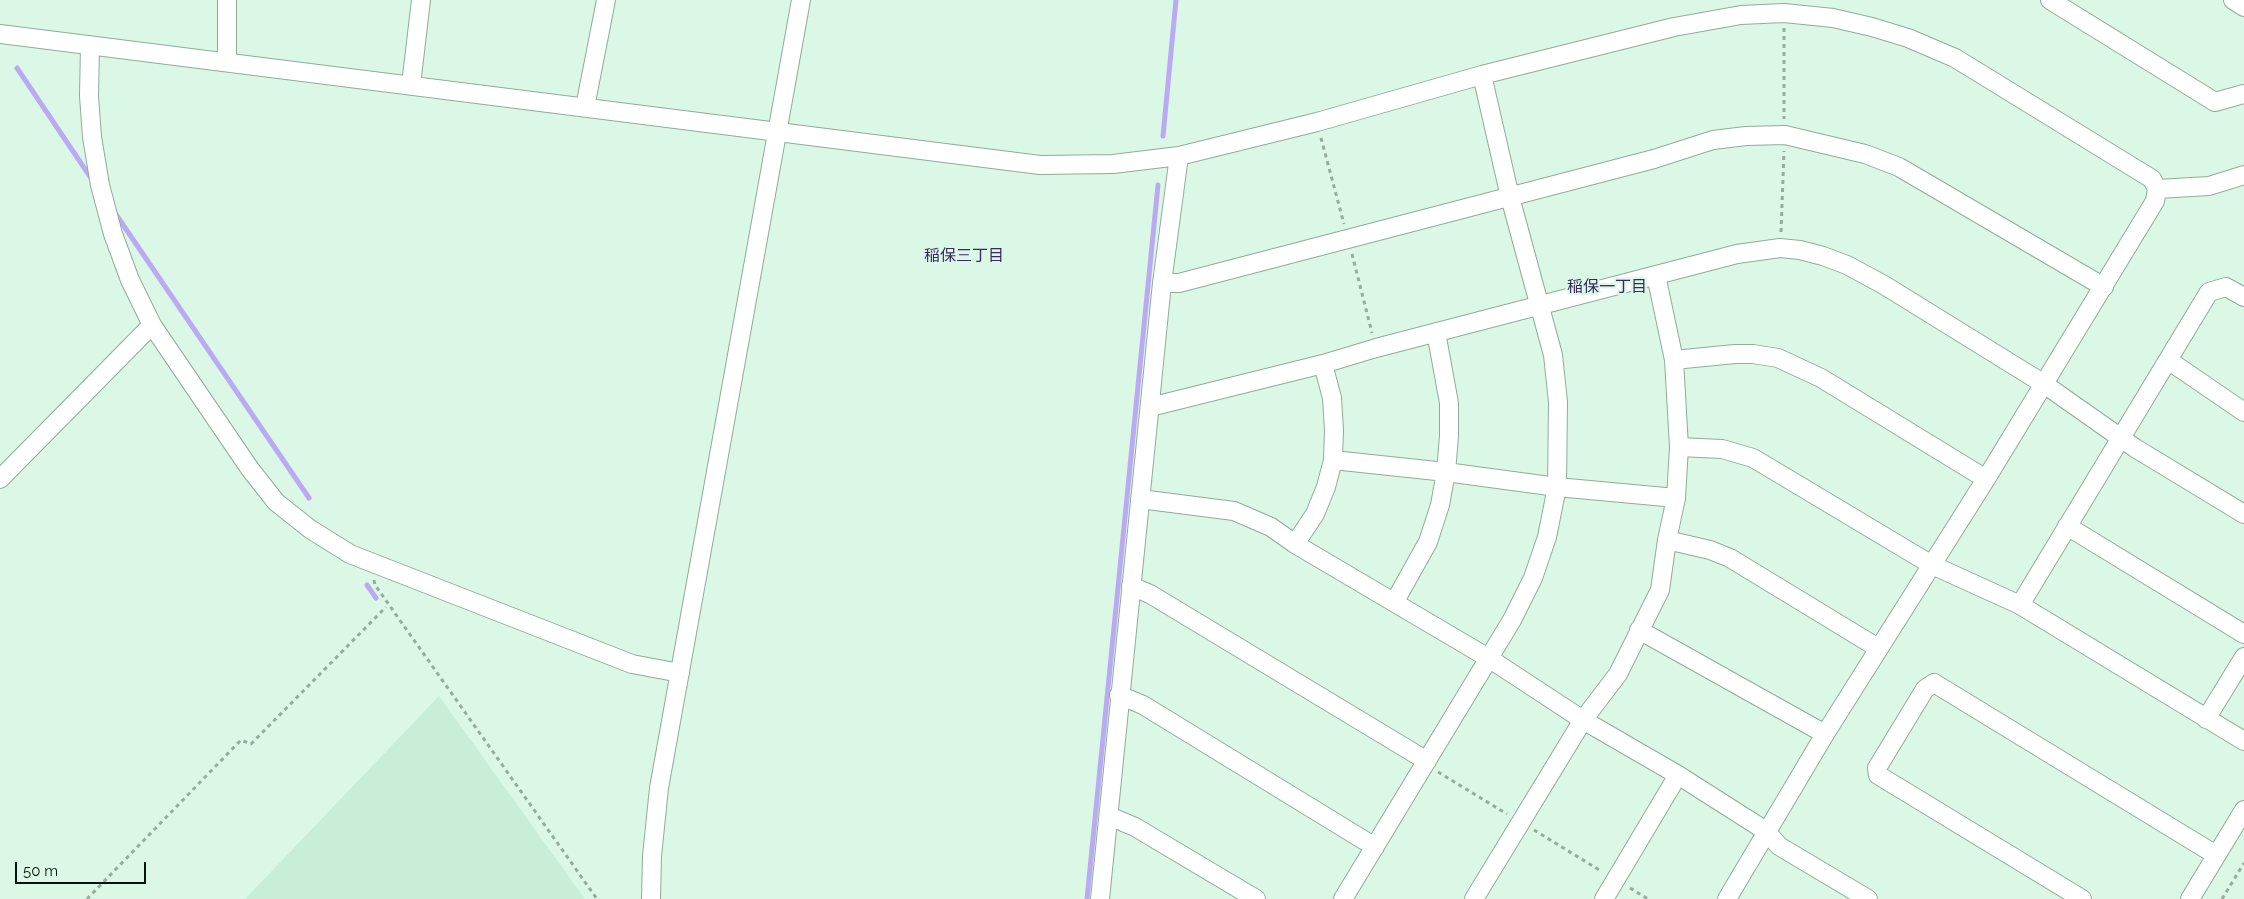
<!DOCTYPE html>
<html>
<head>
<meta charset="utf-8">
<style>
	body { margin:0 }
	#map { position:relative; width:2244px; height:899px; overflow:hidden; background:#dbf8e7; font-family:Raleway,sans-serif }
	canvas { display:block }
	.scale { position:absolute; left:15px; top:862px; width:131px; height:22px; box-sizing:border-box; border:2px solid #09130d; border-top:0; padding-left:6px; font-size:15px; line-height:18px; white-space:nowrap; color:#09130d; -webkit-text-stroke:4px #dbf8e7; paint-order:stroke }
</style>
</head>
<body>
<div id="map">
<canvas width="2244" height="899"></canvas>
<div class="scale">50 m</div>
</div>
<script>
const context = document.querySelector('canvas').getContext('2d');
context.lineJoin = 'round';
function fillPath(path, color) { context.fillStyle = color; context.fill(path, 'evenodd'); }
const shape = rows => new Path2D(rows.map(r => 'M' + r).join(''));
function strokePath(path, color, width, dash) { context.strokeStyle = color; context.lineWidth = width; context.lineCap = dash ? 'butt' : 'round'; context.setLineDash(dash || []); context.stroke(path); }
function write(font, color, halo, rows, align = 'center') {
  context.font = font + ' Raleway,"Noto Sans JP",sans-serif'; context.lineWidth = 4.5; context.setLineDash([]); context.textBaseline = 'middle'; context.strokeStyle = halo; context.fillStyle = color; for (const [text, x, y, turn = 0] of rows) {
    context.save(); context.translate(x, y); context.rotate((+turn || 0) * Math.PI / 180); context.textAlign = isNaN(turn) ? turn : align; if (halo) context.strokeText(text, 0, 0); context.fillText(text, 0, 0); context.restore();
  }
}
const built = shape([
	[439,696,585,899,245,899]
]);
const stream = shape([
	[17,68,93,181],
	[1163,136,1176,0],
	[115,213,309,498],
	[367,585,376,598],
	[1087,899,1158,185]
]);
const path = shape([
	[1784,28,1784,119],
	[1321,138,1344,224],
	[1781,232,1784,151],
	[1352,254,1372,333],
	[374,580,375,585,597,899],
	[1438,772,1507,814],
	[1534,830,1601,871],
	[1630,888,1648,899],
	[87,899,241,740,251,744,386,607],
	[2222,899,2244,863]
]);
const minor = shape([
	[2050,0,2215,102,2244,94],
	[2233,0,2244,7],
	[0,34,1040,165,1113,164,1179,156,1317,122,1482,75,1674,27,1741,15,1784,13,1833,18,1872,27,1908,38,1955,58,2152,179,2157,189,2155,201,1986,479,1825,734,1727,899],
	[90,45,89,96,92,137,100,185,113,234,130,280,152,325,250,469,276,502,310,529,350,554,632,664,680,673],
	[227,62,227,0],
	[411,85,421,0],
	[585,107,606,0],
	[2157,189,2209,186,2244,175],
	[1162,283,1179,283,1654,159,1713,140,1746,136,1785,135,1865,154,1899,167,2104,287],
	[1674,360,1735,354,1753,354,1778,358,1821,378,1986,479],
	[2168,360,2244,412],
	[1150,407,1323,364,1376,348,1737,254,1780,248,1800,250,1823,256,1847,265,1884,285,2044,384,2135,448,2244,514],
	[1679,447,1722,449,1753,458,1932,565,2020,605,2244,741],
	[1333,460,1446,472,1557,487,1676,498],
	[0,479,152,325],
	[1140,499,1234,511,1271,527,1295,544,1490,659,1583,720,1678,775,1766,831,1779,846,1868,899],
	[2067,526,2244,634],
	[1667,540,1710,550,1730,558,1878,648],
	[1295,544,1315,514,1326,487,1333,460,1334,430,1332,398,1323,364],
	[1131,586,1150,594,1427,761],
	[1395,601,1428,542,1440,505,1446,472,1449,436,1449,403,1436,332],
	[2020,605,2209,292,2226,287,2244,297],
	[1639,630,1825,734],
	[1119,695,1143,705,1375,847],
	[2206,719,2244,657],
	[1109,816,1135,827,1256,899],
	[651,899,652,856,659,788,801,0],
	[1100,899,1162,283,1179,156],
	[1343,899,1512,620,1533,578,1547,537,1557,487,1558,402,1553,355,1510,197,1482,75],
	[1474,899,1583,720,1618,674,1660,590,1667,540,1676,498,1679,447,1674,360,1656,275],
	[1604,899,1678,775],
	[2082,899,1878,775,1877,768,1925,689,1934,683,2216,855],
	[2190,899,2244,810]
]);
const neighbourhoodNames = [
	["稲保三丁目",964,256],
	["稲保一丁目",1607,287]
];
fillPath(built, '#c9eed8');
strokePath(stream, '#bbaaf2', 5);
strokePath(minor, '#90ab9b', 20);
strokePath(path, '#95ac9f', 3, [4, 4]);
strokePath(minor, '#fff', 18);
write('16px', '#3a2862', '#dbf8e7', neighbourhoodNames);
</script>
</body>
</html>
